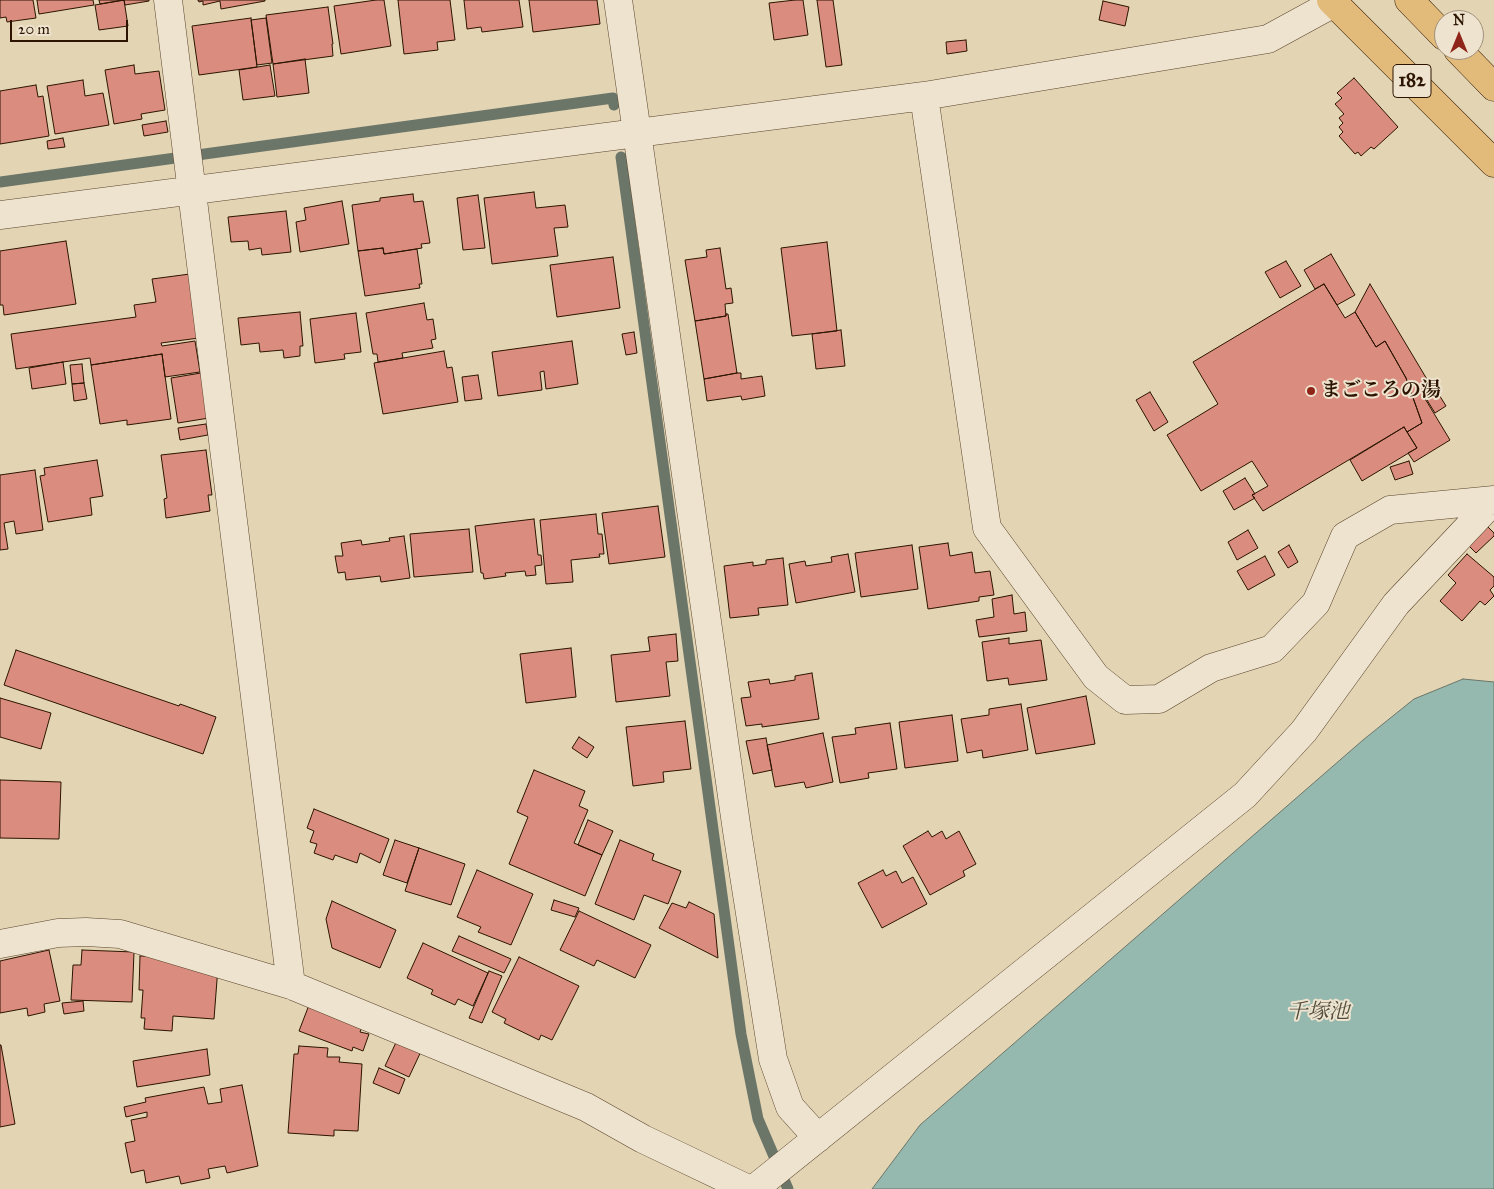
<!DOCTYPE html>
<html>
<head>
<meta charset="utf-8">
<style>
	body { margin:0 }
	#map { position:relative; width:1494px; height:1189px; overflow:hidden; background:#e3d4b3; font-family:"IM FELL Great Primer",serif }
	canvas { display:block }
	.north { position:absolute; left:1434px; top:10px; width:50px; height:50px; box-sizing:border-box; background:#ede3ce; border:1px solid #a0907c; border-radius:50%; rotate:0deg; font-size:14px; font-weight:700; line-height:20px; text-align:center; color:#2c1400 }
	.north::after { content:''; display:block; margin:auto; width:18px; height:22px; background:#8f2418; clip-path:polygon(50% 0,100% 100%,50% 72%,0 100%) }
	.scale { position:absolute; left:10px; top:20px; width:118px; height:22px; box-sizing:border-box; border:2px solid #2c1400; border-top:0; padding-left:6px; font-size:15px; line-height:18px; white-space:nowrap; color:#2c1400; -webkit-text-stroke:4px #ede3ce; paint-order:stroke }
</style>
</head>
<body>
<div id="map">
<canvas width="1494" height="1189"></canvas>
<div class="north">N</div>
<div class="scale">20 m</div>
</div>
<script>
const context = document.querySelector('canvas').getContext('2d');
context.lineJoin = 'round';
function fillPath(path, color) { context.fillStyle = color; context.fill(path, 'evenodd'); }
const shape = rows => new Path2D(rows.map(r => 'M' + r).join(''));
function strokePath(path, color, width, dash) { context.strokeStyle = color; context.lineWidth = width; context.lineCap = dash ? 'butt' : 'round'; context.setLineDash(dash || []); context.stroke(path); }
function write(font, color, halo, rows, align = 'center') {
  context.font = font + ' "IM FELL Great Primer","Noto Serif JP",serif'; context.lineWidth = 4; context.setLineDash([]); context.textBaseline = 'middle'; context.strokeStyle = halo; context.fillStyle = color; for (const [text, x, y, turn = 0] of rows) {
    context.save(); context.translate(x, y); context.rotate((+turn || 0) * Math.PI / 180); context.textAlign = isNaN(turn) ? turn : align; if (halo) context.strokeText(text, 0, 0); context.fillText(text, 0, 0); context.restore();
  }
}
const water = shape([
	[1463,679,1494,682,1494,1189,872,1189,920,1125,1363,740,1414,699,1463,679]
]);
const stream = shape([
	[621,157,741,1034,758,1119,788,1189],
	[0,182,613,98,614,105]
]);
const building = shape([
	[0,0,33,0,36,18,7,22,6,17,0,18,0,0],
	[37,0,93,0,94,5,39,14,37,0],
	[99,0,149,0,149,1,125,5,124,0,100,4,99,0],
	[124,0,128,26,99,30,95,5,124,0],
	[198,0,265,0,265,1,221,9,220,1,203,5,203,1,199,2,198,0],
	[376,0,384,0,391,46,341,54,334,6,376,0],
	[398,0,450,0,455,40,437,42,438,50,404,54,398,0],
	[464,0,519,0,523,27,482,32,481,27,467,29,464,0],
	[529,0,597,0,600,24,533,32,529,0],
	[795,0,803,0,808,35,774,40,769,3,795,0],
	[817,0,833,0,842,65,826,67,817,0],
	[1103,1,1129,7,1125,26,1099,20,1103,1],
	[328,7,333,44,332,44,333,56,273,64,266,15,328,7],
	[251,18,257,67,199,75,192,26,251,18],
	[266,18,272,63,257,65,251,20,266,18],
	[966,40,967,51,947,54,946,42,966,40],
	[305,59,309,93,277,97,273,64,305,59],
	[134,65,135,74,159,71,165,110,141,114,142,119,114,124,105,70,134,65],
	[270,65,275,96,243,100,239,70,270,65],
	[1354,78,1398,127,1374,149,1371,147,1361,156,1358,152,1355,154,1339,136,1343,132,1339,127,1343,123,1339,118,1344,114,1335,104,1342,98,1337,93,1354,78],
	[83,80,85,96,103,93,109,125,55,134,47,86,83,80],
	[36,85,38,97,43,96,49,136,0,144,0,91,36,85],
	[166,121,168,132,144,136,142,125,166,121],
	[63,138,65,147,48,149,47,141,63,138],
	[534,192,536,208,565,205,568,227,554,228,558,256,492,264,484,198,534,192],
	[413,194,414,202,423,201,430,243,421,244,422,248,384,254,383,248,358,251,352,205,380,201,380,198,413,194],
	[478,195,485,248,463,250,457,198,478,195],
	[342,201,349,244,300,252,296,222,306,220,304,208,342,201],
	[286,211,291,252,262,255,261,248,249,250,248,241,231,242,228,217,286,211],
	[66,241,76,304,4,315,3,305,0,305,0,251,66,241],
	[827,242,837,331,792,336,781,248,827,242],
	[383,248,384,254,417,249,422,284,419,284,420,288,365,296,358,251,383,248],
	[720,248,726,289,731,288,733,303,725,304,726,316,695,321,685,260,707,257,706,250,720,248],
	[1331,254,1355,295,1337,305,1324,284,1315,289,1304,270,1331,254],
	[613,257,620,308,557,317,550,265,613,257],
	[1286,261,1301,286,1280,298,1265,272,1286,261],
	[190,274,199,338,161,343,162,346,195,341,200,372,165,377,162,354,91,365,90,358,16,369,11,334,136,317,134,305,156,302,152,279,190,274],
	[1324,284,1345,318,1355,312,1376,347,1385,341,1406,378,1422,423,1407,432,1404,427,1263,511,1252,495,1268,486,1252,461,1201,491,1167,435,1218,404,1193,362,1324,284],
	[1370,284,1434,391,1424,397,1450,440,1414,462,1408,453,1417,448,1407,432,1422,423,1406,378,1385,341,1376,347,1355,312,1370,284],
	[424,303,427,320,433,319,436,339,431,340,433,348,402,353,403,358,378,362,377,354,373,354,366,313,424,303],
	[300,312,303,346,300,346,300,356,284,358,283,350,260,352,259,343,241,345,238,318,300,312],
	[356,313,361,352,344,354,345,359,315,363,310,319,356,313],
	[726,314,728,314,737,373,704,379,695,321,726,316,726,314],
	[841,330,845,366,816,369,812,334,841,330],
	[634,332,637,353,626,355,622,334,634,332],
	[572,341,578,384,546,389,544,371,540,372,542,390,498,396,492,352,572,341],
	[444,351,447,368,452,367,458,402,383,414,374,363,444,351],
	[162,354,171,419,127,425,127,420,100,424,91,365,162,354],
	[63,362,66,384,32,389,29,368,63,362],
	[82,364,84,383,72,384,70,365,82,364],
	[201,373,209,418,178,423,171,378,201,373],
	[737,373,741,373,741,379,762,376,765,396,742,400,741,396,707,401,704,379,737,373],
	[478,375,482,399,465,401,462,377,478,375],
	[84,383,87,399,74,401,72,384,84,383],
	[1150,392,1168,422,1154,431,1136,400,1150,392],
	[1438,393,1446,406,1435,413,1427,400,1438,393],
	[206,424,208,435,180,440,178,428,206,424],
	[1404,427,1417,448,1362,481,1350,460,1404,427],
	[206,450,212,495,208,495,210,511,166,518,164,499,167,498,161,455,206,450],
	[97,460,103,496,90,498,92,515,48,522,40,476,45,475,44,468,97,460],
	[1409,461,1413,474,1395,480,1390,467,1409,461],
	[35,470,43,530,16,534,14,521,4,523,8,549,0,550,0,475,35,470],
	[1245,478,1255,494,1252,495,1255,498,1234,510,1223,491,1245,478],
	[658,506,665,557,609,564,602,513,658,506],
	[596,514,598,534,602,534,604,554,599,554,600,557,571,560,573,582,546,584,540,520,596,514],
	[534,519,538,555,541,555,542,565,535,566,536,575,526,576,525,571,505,573,506,576,484,579,483,573,481,573,475,526,534,519],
	[1485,524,1494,533,1494,536,1476,553,1466,543,1485,524],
	[469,529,473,572,414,577,410,534,469,529],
	[1248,530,1258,548,1237,560,1228,542,1248,530],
	[404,536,410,578,381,582,380,576,346,580,345,572,338,573,335,556,343,556,341,543,361,540,362,545,390,541,389,538,404,536],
	[948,543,950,556,972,552,975,573,990,571,994,595,979,597,979,601,928,609,919,547,948,543],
	[912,545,918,589,861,597,855,553,912,545],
	[1289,545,1298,562,1288,568,1278,552,1289,545],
	[848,554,855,592,796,603,789,564,805,561,806,566,832,562,831,557,848,554],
	[1467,554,1494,577,1494,586,1490,590,1494,596,1485,605,1480,601,1462,621,1440,601,1456,583,1448,575,1467,554],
	[1265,556,1275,575,1248,590,1237,571,1265,556],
	[783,558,788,605,758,608,759,615,730,618,724,566,753,562,753,566,766,564,766,560,783,558],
	[1012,595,1014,614,1025,612,1027,631,979,637,976,620,994,617,992,599,1012,595],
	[676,634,678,661,666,662,670,696,616,702,611,655,650,651,648,637,676,634],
	[1009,638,1009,644,1041,640,1047,680,1009,685,1008,678,987,681,982,642,1009,638],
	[571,648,576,697,526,703,520,654,571,648],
	[16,650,179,706,180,704,216,717,203,754,4,685,16,650],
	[812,673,819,719,762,727,762,724,746,726,741,698,751,697,748,682,769,679,770,684,795,680,795,676,812,673],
	[1086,696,1095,744,1036,754,1027,708,1086,696],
	[0,698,51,713,41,749,0,737,0,698],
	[1021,704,1028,750,983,758,982,750,967,753,961,719,989,715,989,709,1021,704],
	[952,715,958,761,905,768,899,722,952,715],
	[685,721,691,769,663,772,664,782,633,786,626,727,685,721],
	[890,723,897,769,868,773,869,778,840,783,832,737,856,734,855,728,890,723],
	[823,733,833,782,806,788,804,782,775,787,767,745,823,733],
	[579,737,594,747,587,758,572,748,579,737],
	[766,738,772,770,753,774,746,741,766,738],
	[534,770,585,791,579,806,588,810,574,843,602,855,585,896,509,864,528,817,517,812,534,770],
	[0,780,61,782,59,839,0,838,0,780],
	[314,809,389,839,380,863,360,853,357,863,335,855,333,860,314,853,317,844,310,842,314,831,307,828,314,809],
	[588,820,613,831,602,855,578,845,588,820],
	[928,831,932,837,942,831,946,839,959,831,976,864,963,871,965,876,930,895,903,846,928,831],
	[395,840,419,848,407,883,383,875,395,840],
	[620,840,654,854,652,860,681,871,668,904,644,895,634,920,595,904,620,840],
	[419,848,465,864,451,905,405,891,419,848],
	[477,870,533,894,511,945,478,932,481,927,457,917,477,870],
	[883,870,886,876,896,871,902,883,913,877,927,904,882,928,858,883,883,870],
	[554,900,579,908,575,917,551,910,554,900],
	[332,901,396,930,380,968,332,948,326,919,332,901],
	[689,902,714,914,718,958,659,928,672,903,686,908,689,902],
	[579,911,651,945,635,978,597,960,594,966,560,950,579,911],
	[459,936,511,959,504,973,452,951,459,936],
	[423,943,488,973,473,1006,458,999,455,1005,431,994,433,990,407,978,423,943],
	[49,950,60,1001,44,1004,45,1012,28,1016,27,1008,0,1013,0,961,49,950],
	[82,950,134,952,132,1002,71,1000,73,965,81,965,82,950],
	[140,956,179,957,218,967,214,1019,173,1016,172,1031,144,1029,145,1018,141,1018,143,990,139,990,140,956],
	[519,957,579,986,552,1040,541,1035,539,1040,504,1023,506,1019,492,1012,519,957],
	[489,971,502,976,482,1023,469,1018,489,971],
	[314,992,368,1012,360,1032,369,1034,363,1051,353,1047,352,1051,299,1031,314,992],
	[83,1001,84,1011,64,1014,62,1003,83,1001],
	[400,1034,424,1045,409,1077,385,1066,400,1034],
	[0,1045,1,1045,15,1124,0,1127,0,1045],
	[299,1046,328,1048,327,1057,340,1057,339,1062,362,1064,358,1131,334,1130,334,1136,288,1133,294,1054,298,1054,299,1046],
	[207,1049,210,1075,137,1087,133,1061,207,1049],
	[379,1068,405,1079,399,1094,373,1083,379,1068],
	[242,1085,258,1166,227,1173,225,1166,208,1169,210,1178,181,1184,179,1176,146,1183,144,1170,131,1173,125,1143,135,1141,131,1120,147,1117,147,1112,126,1117,124,1107,146,1102,145,1098,204,1087,208,1104,222,1102,220,1089,242,1085]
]);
const minor = shape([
	[168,0,291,985],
	[618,0,737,831,773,1059,790,1107,818,1138],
	[924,96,987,528,1096,677,1125,700,1159,699,1211,668,1272,649,1316,603,1345,536,1390,510,1494,500],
	[0,215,924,96,1268,39,1334,3,1337,0],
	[0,944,58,933,86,932,120,934,291,985,586,1107,643,1139,748,1189],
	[754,1189,1245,795,1304,731,1396,604,1494,500]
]);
const highway = shape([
	[1331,0,1494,163],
	[1409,0,1444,36],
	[1458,50,1494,87]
]);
const markers = [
	[1311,391,5,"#8f2418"]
];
const shields = [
	[1412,81,38]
];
const shieldNames = [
	["182",1412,81]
];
const poiNames = [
	["まごころの湯",1321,391]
];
const waterNames = [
	["千塚池",1318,1013]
];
fillPath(water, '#95b8af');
strokePath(water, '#6b7669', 1);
strokePath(stream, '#6b7669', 11);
fillPath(building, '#da8d7e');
strokePath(building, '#2c1400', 1);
strokePath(minor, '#5a442d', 29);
strokePath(highway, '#2c1400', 29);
strokePath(minor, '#ede3ce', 28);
strokePath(highway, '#e2ba7a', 28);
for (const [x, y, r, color] of markers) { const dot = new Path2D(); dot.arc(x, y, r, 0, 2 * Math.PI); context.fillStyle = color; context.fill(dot); strokePath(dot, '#ede3ce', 2); }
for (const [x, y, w] of shields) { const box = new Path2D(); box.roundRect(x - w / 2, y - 16.5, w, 33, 4); context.fillStyle = '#ede3ce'; context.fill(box); strokePath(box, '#2c1400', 1); }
write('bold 19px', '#2c1400', null, shieldNames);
write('bold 20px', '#2c1400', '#ede3ce', poiNames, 'left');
write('italic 21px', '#514d3d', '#ede3ce', waterNames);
</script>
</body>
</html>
